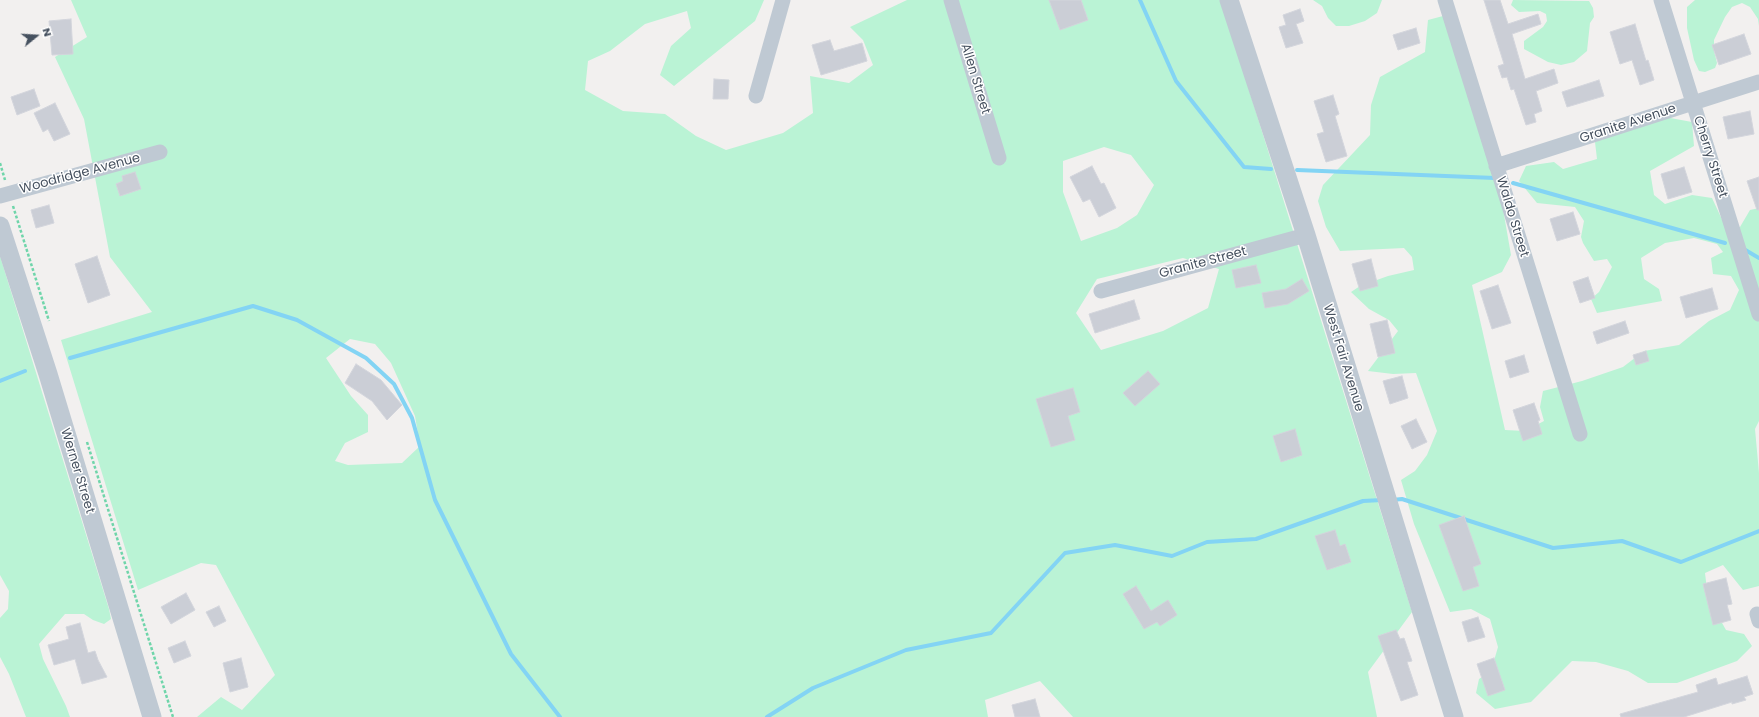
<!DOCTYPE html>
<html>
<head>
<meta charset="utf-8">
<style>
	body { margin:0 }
	#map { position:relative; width:1759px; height:717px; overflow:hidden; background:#f2f0ef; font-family:Poppins,sans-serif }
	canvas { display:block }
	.north { position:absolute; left:16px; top:16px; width:40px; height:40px; -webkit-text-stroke:3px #fff; paint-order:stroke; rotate:72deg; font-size:11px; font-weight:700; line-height:16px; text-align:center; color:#46515f }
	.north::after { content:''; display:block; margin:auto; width:14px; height:18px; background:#46515f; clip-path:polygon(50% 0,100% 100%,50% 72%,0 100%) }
</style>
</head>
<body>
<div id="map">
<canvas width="1759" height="717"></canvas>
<div class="north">N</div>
</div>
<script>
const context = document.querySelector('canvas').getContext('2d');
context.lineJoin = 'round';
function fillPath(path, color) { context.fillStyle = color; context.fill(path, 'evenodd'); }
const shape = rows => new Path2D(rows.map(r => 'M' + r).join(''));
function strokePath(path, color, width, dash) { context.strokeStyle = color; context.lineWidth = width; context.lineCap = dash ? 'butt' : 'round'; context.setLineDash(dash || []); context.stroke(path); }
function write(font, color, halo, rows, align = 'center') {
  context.font = font + ' Poppins,sans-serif'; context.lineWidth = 3; context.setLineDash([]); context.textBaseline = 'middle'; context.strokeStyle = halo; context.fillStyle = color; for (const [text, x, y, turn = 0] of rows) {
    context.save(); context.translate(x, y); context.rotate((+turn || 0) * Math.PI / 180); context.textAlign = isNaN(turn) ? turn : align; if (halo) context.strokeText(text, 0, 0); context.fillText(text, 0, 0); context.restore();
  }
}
const green = shape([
	[71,0,764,0,755,21,674,86,660,75,671,46,691,28,687,11,645,24,610,51,588,61,585,90,623,111,665,114,696,136,726,150,783,133,813,113,810,76,849,83,873,65,863,40,850,27,907,0,1221,0,1412,612,1368,672,1377,717,1073,717,1040,681,985,700,988,717,197,717,221,697,242,710,275,675,216,565,201,563,138,590,61,340,152,312,110,257,84,119,55,57,87,37],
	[1104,147,1131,155,1154,185,1137,215,1117,228,1081,241,1063,192,1063,161],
	[1183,258,1219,269,1208,308,1163,331,1101,350,1076,313,1097,279],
	[350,339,375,344,391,363,415,416,420,446,402,463,348,465,335,461,345,443,368,432,368,415,351,396,326,358],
	[1313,0,1382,0,1377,13,1365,21,1349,26,1336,26,1328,18,1322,6],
	[1513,0,1589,1,1593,8,1594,17,1590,23,1587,51,1574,62,1561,65,1548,62,1524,49,1524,41,1543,27,1547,21,1546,14,1540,11,1519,12,1511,5],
	[1695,0,1759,0,1759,26,1758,19,1750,7,1742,3,1732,7,1725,17,1714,40,1714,51,1717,63,1715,68,1705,72,1699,71,1694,60,1687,28,1687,7],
	[1443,16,1503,209,1511,255,1502,272,1472,285,1505,430,1525,431,1544,421,1540,407,1543,391,1582,381,1623,367,1644,351,1679,345,1709,321,1730,310,1739,290,1731,276,1713,274,1711,258,1723,252,1717,244,1694,238,1665,243,1641,258,1644,279,1659,289,1662,301,1597,313,1591,299,1599,292,1612,267,1607,259,1594,261,1583,243,1581,237,1584,221,1575,207,1537,203,1519,181,1526,166,1554,162,1563,169,1597,159,1595,142,1665,117,1692,122,1694,146,1650,171,1654,195,1665,204,1692,195,1712,198,1726,228,1740,227,1750,210,1759,208,1759,421,1755,429,1759,473,1759,586,1743,590,1723,565,1705,573,1708,598,1726,630,1744,634,1752,646,1737,661,1677,683,1648,683,1628,671,1596,662,1572,661,1531,702,1495,709,1476,693,1479,679,1491,671,1498,647,1490,619,1471,609,1450,612,1414,524,1401,480,1415,471,1427,455,1437,431,1416,373,1393,374,1368,371,1398,331,1389,320,1369,309,1351,292,1360,286,1388,276,1414,270,1412,257,1404,248,1340,251,1326,227,1318,201,1323,185,1370,135,1371,105,1380,77,1425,52,1428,20],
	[0,256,109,609,111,619,104,624,93,620,84,614,65,614,39,644,43,659,66,706,70,717,26,717,9,674,0,657,0,618,8,609,9,591,0,575]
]);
const stream = shape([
	[1140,0,1176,81,1244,167,1271,169],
	[1297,170,1495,178],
	[1513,183,1725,243],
	[1742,248,1759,258],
	[70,358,253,306,297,320,366,358,394,384,412,418,435,500,511,654,560,717],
	[0,381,25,371],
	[1392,500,1402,499,1553,548,1622,541,1681,562,1759,531],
	[767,717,813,688,906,650,991,633,1065,553,1115,545,1172,556,1207,542,1256,539,1363,501,1382,500]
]);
const building = shape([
	[1049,0,1081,0,1088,20,1060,30,1049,0],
	[1484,0,1500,0,1508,24,1538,14,1541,24,1512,34,1525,79,1554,69,1558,83,1536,91,1542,111,1534,114,1536,122,1526,125,1514,89,1511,90,1507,77,1502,78,1498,66,1504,64,1484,0],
	[1300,9,1304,21,1296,24,1303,43,1286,48,1279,27,1286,25,1283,15,1300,9],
	[71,19,73,54,52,55,49,21,71,19],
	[1635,24,1646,61,1648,60,1654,80,1640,85,1632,60,1620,64,1610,32,1635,24],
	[1416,28,1420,43,1398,50,1393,35,1416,28],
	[1744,34,1751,54,1719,65,1712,45,1744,34],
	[830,40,834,51,862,43,867,61,821,75,812,45,830,40],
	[714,79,729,80,728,99,713,99,714,79],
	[1599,80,1604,96,1567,107,1562,92,1599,80],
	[34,89,40,106,17,115,11,97,34,89],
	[1333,95,1339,114,1335,116,1347,156,1326,162,1317,134,1324,132,1314,101,1333,95],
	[55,103,70,134,54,141,48,129,43,132,34,113,55,103],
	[1750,111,1754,134,1728,139,1723,117,1750,111],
	[1092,166,1101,184,1104,183,1116,208,1099,217,1090,199,1083,202,1070,177,1092,166],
	[1684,167,1692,192,1668,199,1661,174,1684,167],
	[135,172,141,189,120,196,116,184,123,181,122,176,135,172],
	[1759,177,1759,210,1757,210,1747,181,1759,177],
	[49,205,54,223,36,228,31,210,49,205],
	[1573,212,1580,234,1557,241,1550,219,1573,212],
	[97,256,110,295,88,303,75,264,97,256],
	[1371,259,1378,286,1360,291,1352,264,1371,259],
	[1256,265,1261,283,1236,288,1232,270,1256,265],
	[1588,277,1595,298,1580,303,1573,282,1588,277],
	[1302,279,1309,291,1288,304,1265,308,1262,293,1286,289,1302,279],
	[1498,285,1511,323,1492,329,1480,291,1498,285],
	[1712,288,1718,309,1686,318,1680,297,1712,288],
	[1134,300,1140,319,1095,333,1089,314,1134,300],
	[1387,320,1395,353,1378,357,1370,324,1387,320],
	[1625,321,1629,333,1597,344,1593,332,1625,321],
	[1646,351,1649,361,1636,365,1633,355,1646,351],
	[1524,355,1529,372,1510,378,1505,361,1524,355],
	[356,364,381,380,402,405,387,420,372,401,345,383,356,364],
	[1148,371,1160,384,1135,406,1123,393,1148,371],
	[1402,376,1408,398,1390,404,1383,381,1402,376],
	[1073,388,1080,412,1068,416,1075,440,1051,447,1036,399,1073,388],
	[1534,403,1540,420,1538,421,1542,434,1523,441,1513,410,1534,403],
	[1416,419,1427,442,1412,449,1401,426,1416,419],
	[1295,429,1302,455,1281,462,1273,436,1295,429],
	[1464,516,1481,564,1473,567,1479,586,1463,591,1439,525,1464,516],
	[1335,530,1340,546,1345,544,1351,562,1327,570,1315,536,1335,530],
	[1726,578,1732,604,1727,605,1731,620,1713,625,1703,584,1726,578],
	[1136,586,1151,611,1168,600,1177,615,1160,626,1157,622,1144,629,1123,594,1136,586],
	[186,593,195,610,171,624,161,607,186,593],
	[219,606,226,621,214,627,206,612,219,606],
	[1478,617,1485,637,1468,642,1462,622,1478,617],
	[80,623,88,653,95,651,98,660,107,677,82,684,75,659,54,665,48,645,69,639,66,627,80,623],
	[1396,630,1400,639,1404,638,1412,661,1407,662,1418,695,1401,701,1378,636,1396,630],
	[185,641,191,656,174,663,168,648,185,641],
	[241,658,248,687,230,692,223,663,241,658],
	[1494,658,1505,690,1488,696,1477,664,1494,658],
	[1747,676,1753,694,1744,697,1746,700,1732,704,1732,702,1684,717,1621,717,1620,714,1698,692,1696,685,1716,678,1718,685,1747,676],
	[1035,699,1040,717,1015,717,1012,705,1035,699]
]);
const path = shape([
	[0,163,5,180],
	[13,206,49,321],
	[87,442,173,717]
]);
const minor = shape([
	[951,0,999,158],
	[1445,0,1580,434],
	[1661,0,1759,314],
	[756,96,783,0],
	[1496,166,1759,82],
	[0,196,160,152],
	[1101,291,1306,235],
	[1757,614,1759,621]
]);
const tertiary = shape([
	[1229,0,1306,235,1454,717],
	[0,226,48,374,152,717]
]);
const streetNames = [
	["Allen Street",975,79,73],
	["Granite Avenue",1628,124,-18],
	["Cherry Street",1710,157,72],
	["Woodridge Avenue",80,174,-15],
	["Waldo Street",1512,217,73],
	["Granite Street",1203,263,-15],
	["West Fair Avenue",1343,358,73],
	["Werner Street",77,471,73]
];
fillPath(green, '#baf3d5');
strokePath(stream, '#83d4f4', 4);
fillPath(building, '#cbced6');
strokePath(building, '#d3d5dc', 1);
strokePath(path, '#6fd5aa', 2.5, [3, 2]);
strokePath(minor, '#bfc9d3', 15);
strokePath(tertiary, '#bfc9d3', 19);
write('13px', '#46515f', '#fff', streetNames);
</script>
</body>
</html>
